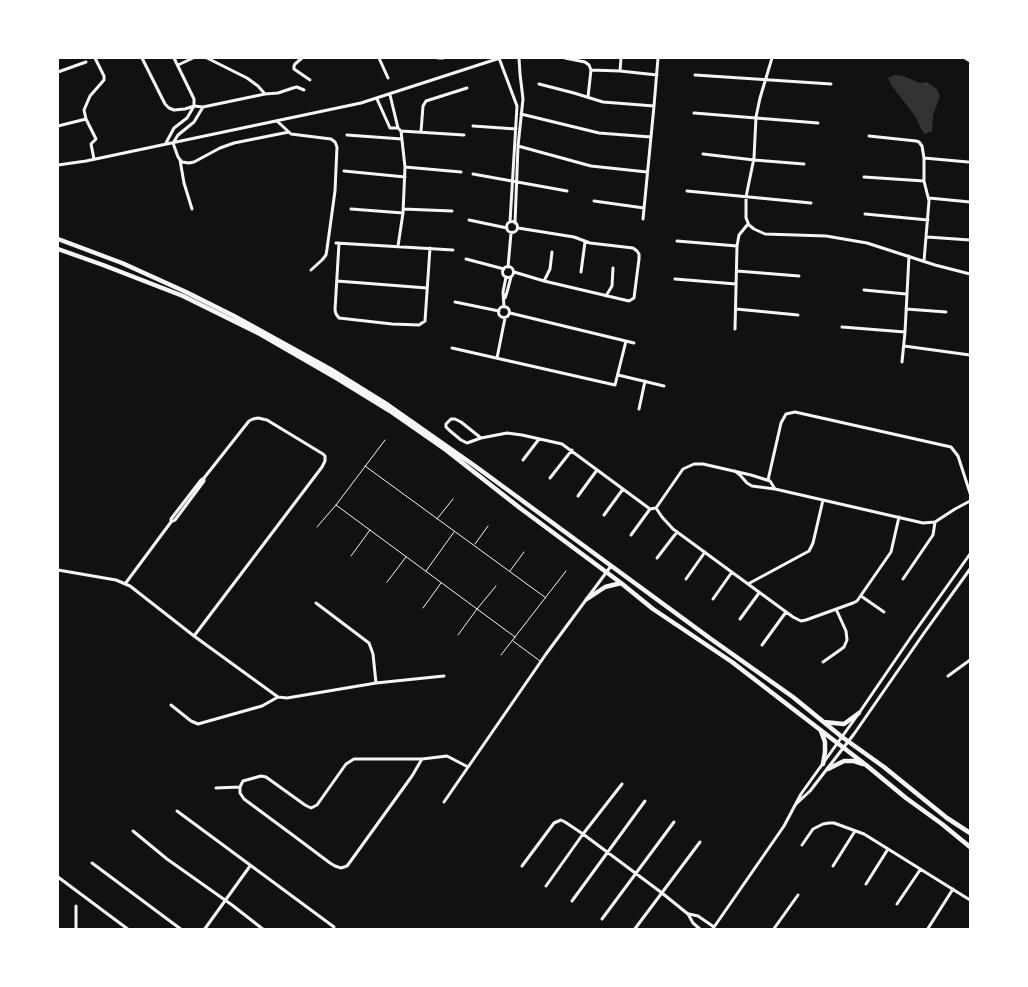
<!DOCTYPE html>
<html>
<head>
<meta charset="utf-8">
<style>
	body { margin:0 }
	#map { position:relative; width:1028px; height:987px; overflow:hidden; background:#111; font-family:"Fira Sans Condensed",sans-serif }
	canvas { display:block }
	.frame { position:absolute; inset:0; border:59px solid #fff; pointer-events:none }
</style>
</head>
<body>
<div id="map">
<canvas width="1028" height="987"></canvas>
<div class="frame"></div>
</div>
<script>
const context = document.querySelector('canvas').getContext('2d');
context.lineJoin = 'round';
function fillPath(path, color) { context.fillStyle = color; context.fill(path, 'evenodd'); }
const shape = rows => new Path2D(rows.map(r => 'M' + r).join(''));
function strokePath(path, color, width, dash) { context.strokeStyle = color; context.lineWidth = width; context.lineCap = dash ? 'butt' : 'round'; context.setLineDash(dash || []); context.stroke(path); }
const water = shape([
	[895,75,903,76,920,83,927,82,936,88,940,96,933,115,932,131,925,134,921,129,915,116,892,86,888,78]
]);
const service = shape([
	[365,466,546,598],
	[336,505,515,637],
	[437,519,453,499],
	[317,527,336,505,385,440],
	[475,544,488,526],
	[351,556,370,530],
	[426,571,454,532],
	[510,571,524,552],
	[387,582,406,557],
	[423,608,441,583],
	[458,635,477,609,496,586],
	[513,641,540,661],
	[501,655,566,571]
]);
const minor = shape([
	[142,58,165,104,169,108,174,110,185,109,194,106,194,99,174,58],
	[302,58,295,64,294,66,294,69,310,80],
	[379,58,388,78],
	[438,58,443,58],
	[499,58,517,106,510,222],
	[565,58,585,62,589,65,591,70,588,97],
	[772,58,760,98,756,117,754,158,746,197,746,218,749,225,754,229,765,234,826,236,867,243,935,265,970,274],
	[965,58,970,61],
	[178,65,193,58],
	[591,70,620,71,657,75],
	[620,71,621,58],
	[58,72,86,62],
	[695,75,831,84],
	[539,84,574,93,603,102,654,106,643,219],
	[265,94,278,93,293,88,297,87,304,90],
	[390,95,398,128,401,131,405,167,403,213,398,246],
	[377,99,390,128,398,128],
	[654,106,658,58],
	[203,107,194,122,178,135,173,143,178,157,182,162,189,163,194,162,220,148,234,143,289,132],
	[694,113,818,123],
	[521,114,599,133,651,137],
	[277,121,291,134,331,139,335,142,337,147,335,191,327,249,326,255,322,260,311,270],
	[58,126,86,119],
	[473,126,516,129],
	[401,131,464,135],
	[421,132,423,106,426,101,467,88],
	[347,135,402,139],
	[869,136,916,141,919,142,922,146,924,158,924,181,929,201,924,261],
	[166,143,174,128,187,118,194,106,203,107,265,94,258,86,247,78,207,58],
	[518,146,591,166,647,172],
	[703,154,754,160,804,164],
	[924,158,968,162],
	[94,159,91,144,96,139,86,119,84,110,90,96,104,80,104,76,95,58],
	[180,160,184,183,192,209],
	[58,165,86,161,361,103,500,58],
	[405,167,461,172],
	[344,171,405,177],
	[473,174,567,191],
	[864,177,924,181],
	[687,191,811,203],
	[929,198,970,202],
	[594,201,644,208],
	[351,209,403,213],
	[403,209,452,211],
	[865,214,928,220],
	[469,220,507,228],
	'506.5 227a5.5 5.5 0 1 1 11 0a5.5 5.5 0 1 1-11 0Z',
	[515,223,518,146,523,99,520,74,519,58],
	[927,237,970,240],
	[677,241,737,246],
	[336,243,453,250],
	[339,243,335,310,336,314,339,318,392,324,419,325,425,321,430,248],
	[466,259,504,269],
	'502.5 272a5.5 5.5 0 1 1 11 0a5.5 5.5 0 1 1-11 0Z',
	[508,267,511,233],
	[737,271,799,276],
	[514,272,544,281,629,301,634,298,639,259,639,254,637,251,633,248,590,243,574,237,518,228],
	[581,272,585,242],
	[675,279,736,284],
	[337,281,427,288],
	[544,281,550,269,552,252],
	[864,290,906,294],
	[606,296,612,286,613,268],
	[505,298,507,292,511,277],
	[455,302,499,311],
	'498.5 312a5.5 5.5 0 1 1 11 0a5.5 5.5 0 1 1-11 0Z',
	[504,307,503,292,506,277],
	[736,309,798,315],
	[906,309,946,312],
	[510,313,634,343],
	[842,327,905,332],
	[735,329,737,246,739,235,748,224],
	[904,346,970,355],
	[452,348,615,385,626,341],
	[497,358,505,318],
	[902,362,905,332,909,256],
	[618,375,664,386],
	[639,409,645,381],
	[481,438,461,422,455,419,451,419,446,424,446,427,449,430,461,440,467,443,481,438,507,433,522,435,562,444,650,509,656,508],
	[523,460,539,439],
	[735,471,740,475,747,483,752,486,775,489,923,523,935,522,955,509,970,501],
	[550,478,572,450],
	[768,480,781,423,786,414,795,412,951,447,958,456,970,493],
	[578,496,597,470],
	[656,508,662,517,673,529,793,617,801,621,806,620,853,603,857,601,891,552,899,517],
	[656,508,683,469,694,464,703,464,751,475,770,481,775,489],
	[604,515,623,489],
	[171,522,175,520,204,481,204,479],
	[631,535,650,509],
	[657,558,677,532],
	[58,570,116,580,130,586,194,636,278,697,287,698,376,683,444,676],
	[686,579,705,552],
	[903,579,933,535,935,522],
	[125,584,171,522,171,519,201,480,204,478,249,421,253,419,258,418,267,420,323,454,325,456,325,461,322,467,194,636],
	[748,584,809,551,813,543,823,500],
	[861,596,884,612],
	[713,599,732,572],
	[316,603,369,643,373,654,376,683],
	[740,619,759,593],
	[762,645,786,612],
	[823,662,840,650,844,647,847,640,846,631,836,609],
	[948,676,970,660],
	[171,705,191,721,198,724,262,706,278,697],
	[422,759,412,776,350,862,347,866,341,868,335,866,330,863,294,836,244,799,240,793,240,787,243,781,261,776,266,777,305,805,311,808,317,805,346,764,354,759,422,759,447,756,468,767],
	[216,788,240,787],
	[444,802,546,654,611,566],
	[796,804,810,791,854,734,924,633,970,569],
	[177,811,334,927],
	[133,831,167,859,232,905,264,930],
	[802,845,813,829,823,824,829,823,834,823,864,834,970,900],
	[92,863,182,930],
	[522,866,554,823,561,820,565,822,583,834,662,893,688,914,693,923,701,930],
	[833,866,855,831],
	[58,877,129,930],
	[866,884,888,849],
	[546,886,583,834,622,784],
	[572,901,645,801],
	[897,904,920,870],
	[76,906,76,930],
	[689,914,698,916,714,927],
	[602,919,674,822],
	[204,930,250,866],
	[634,930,700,842],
	[712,930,784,826,801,794,859,713,911,637,970,554],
	[773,930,798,895],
	[927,930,953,889]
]);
const secondary = shape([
	[58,239,122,263,186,292,234,316,330,369,388,405,475,466,711,639,793,697,842,737,884,767,947,818,970,833],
	[58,249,103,265,183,296,260,334,338,379,390,411,446,450,520,508,621,583,653,609,732,662,866,765,906,798,942,824,970,847],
	[587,599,605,587,621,583],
	[824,722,844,724,859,713],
	[821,731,825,742,825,752,823,764],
	[828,769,844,761,854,761,863,764]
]);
fillPath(water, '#333');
strokePath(service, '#f5f5f5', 1);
strokePath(minor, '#f5f5f5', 3);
strokePath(secondary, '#f5f5f5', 4.5);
</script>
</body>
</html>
